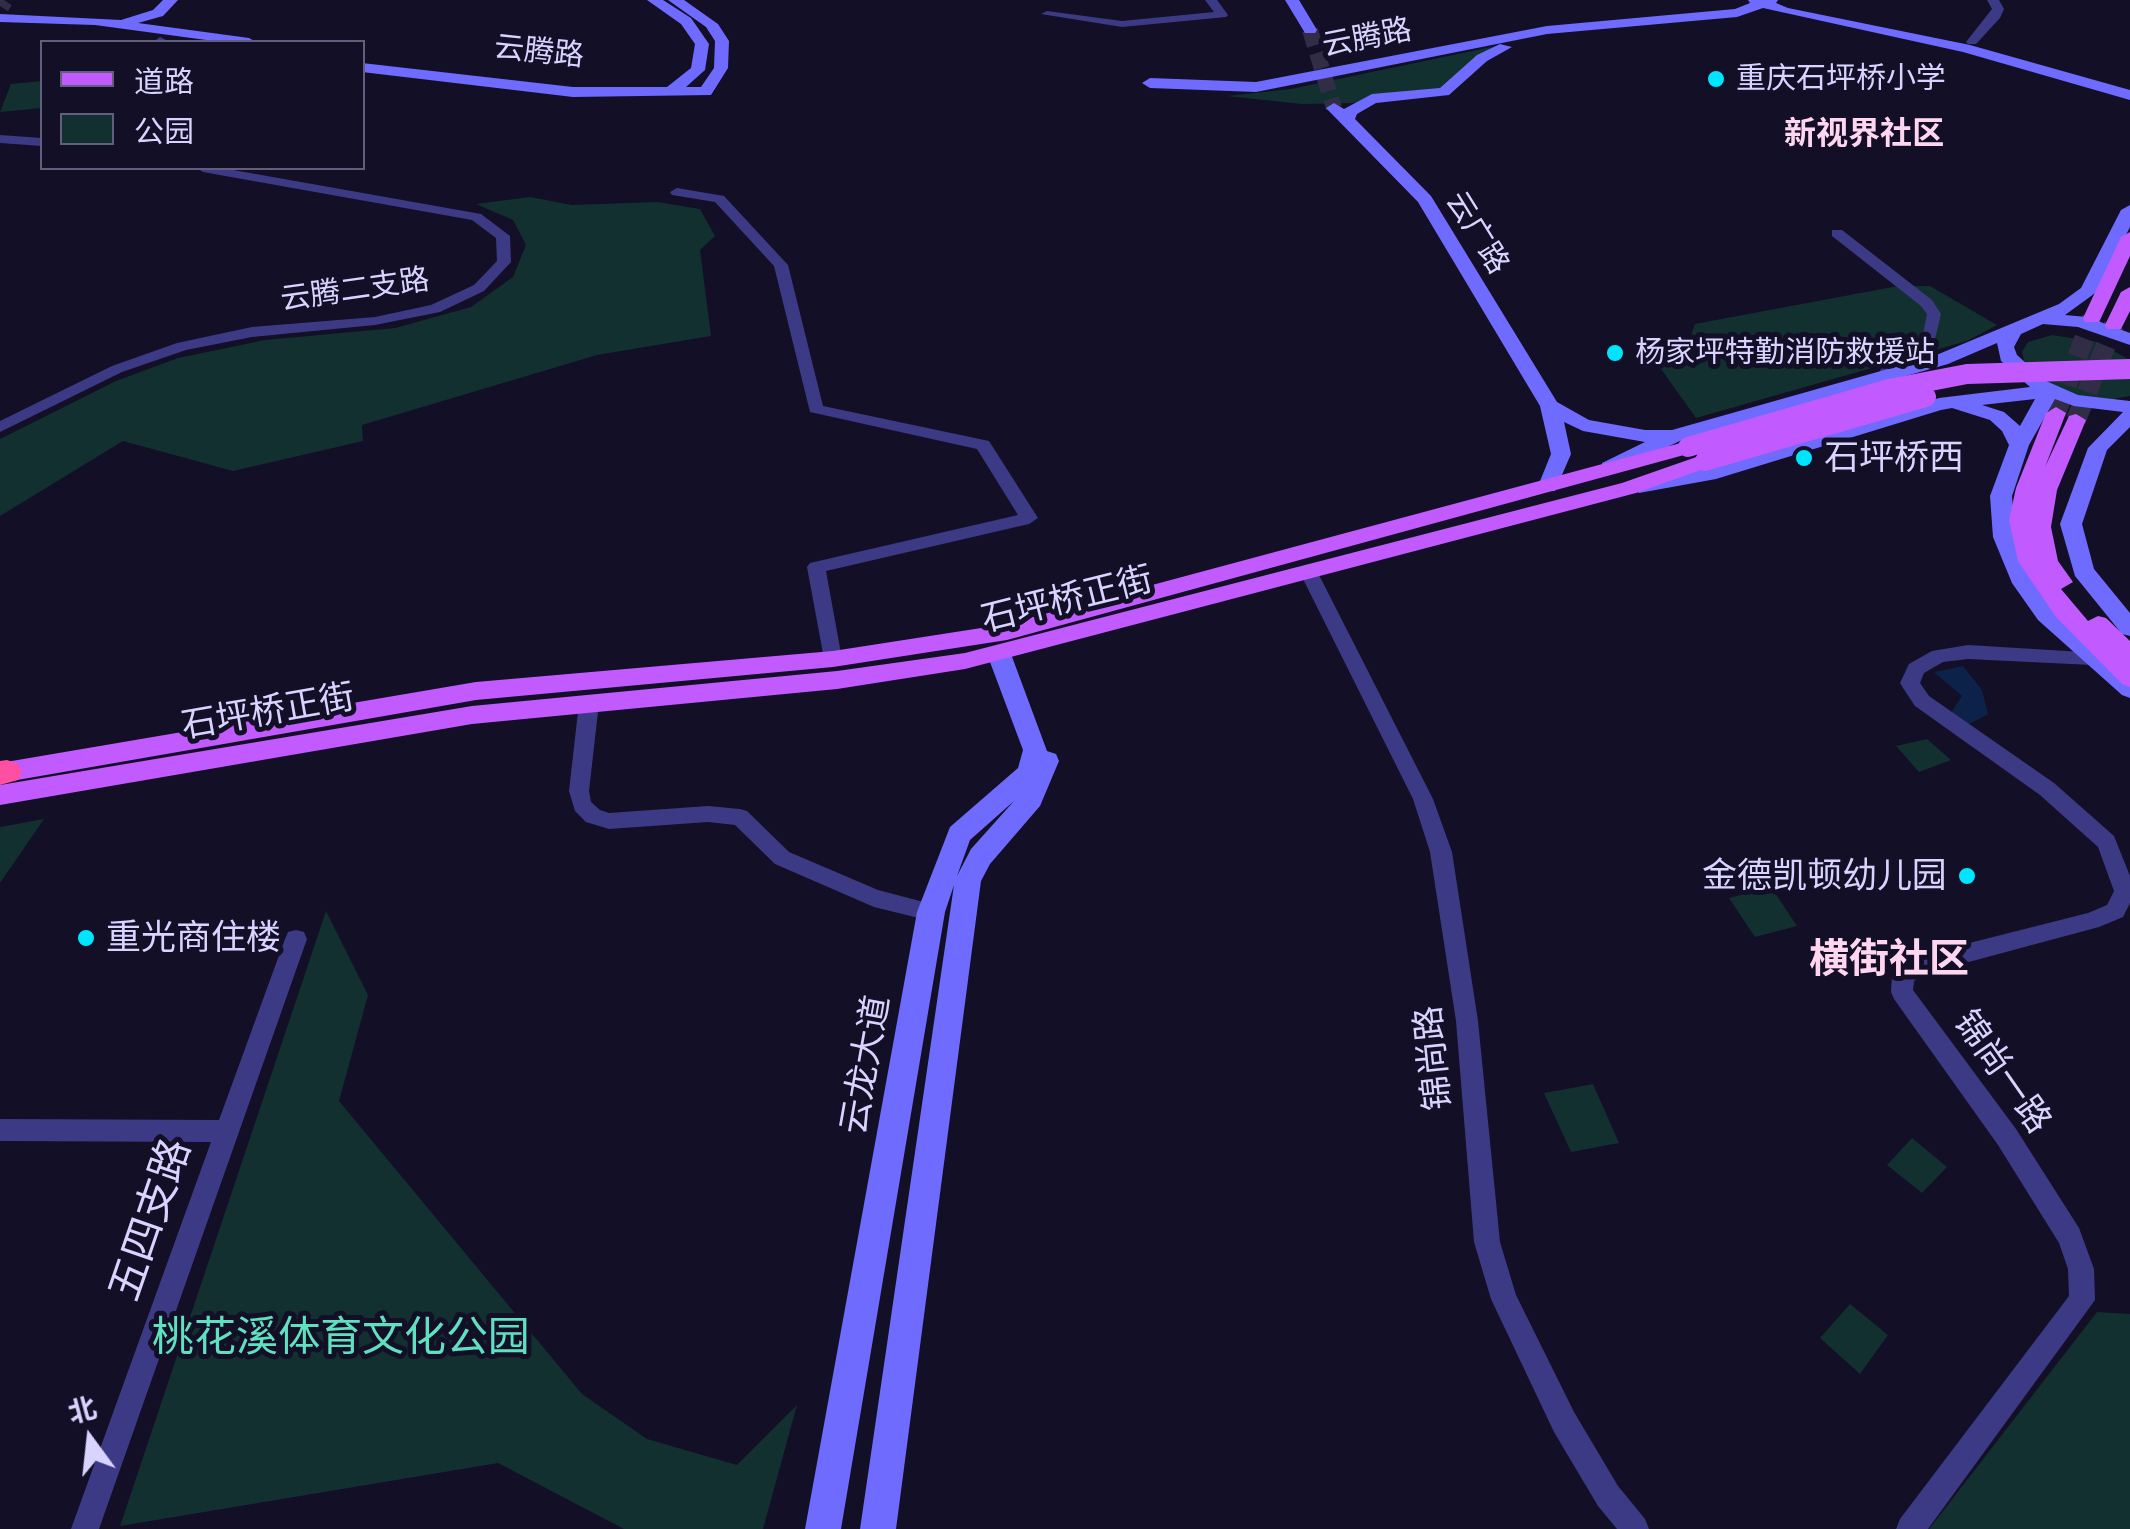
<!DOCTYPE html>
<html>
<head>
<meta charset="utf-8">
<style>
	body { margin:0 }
	#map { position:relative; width:2130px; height:1529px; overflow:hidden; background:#130f26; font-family:Inter,"Noto Sans SC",sans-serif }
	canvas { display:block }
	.legend { position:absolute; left:40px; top:40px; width:325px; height:130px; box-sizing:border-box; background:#130f26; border:2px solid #625e7d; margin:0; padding:12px 18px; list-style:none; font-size:30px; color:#d9d4ff }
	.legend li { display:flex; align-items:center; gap:20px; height:50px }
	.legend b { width:50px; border:2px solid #625e7d }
	.north { position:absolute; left:40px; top:1389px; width:100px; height:100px; -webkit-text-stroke:8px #130f26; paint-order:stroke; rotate:345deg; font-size:28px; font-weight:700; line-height:40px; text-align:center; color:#d9d4ff }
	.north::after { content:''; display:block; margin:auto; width:35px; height:45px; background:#d9d4ff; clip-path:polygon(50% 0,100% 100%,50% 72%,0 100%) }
</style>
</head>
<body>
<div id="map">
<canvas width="2130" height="1529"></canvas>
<ul class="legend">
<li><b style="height:12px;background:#c25bff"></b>道路</li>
<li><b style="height:28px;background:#12302f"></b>公园</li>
</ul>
<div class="north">北</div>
</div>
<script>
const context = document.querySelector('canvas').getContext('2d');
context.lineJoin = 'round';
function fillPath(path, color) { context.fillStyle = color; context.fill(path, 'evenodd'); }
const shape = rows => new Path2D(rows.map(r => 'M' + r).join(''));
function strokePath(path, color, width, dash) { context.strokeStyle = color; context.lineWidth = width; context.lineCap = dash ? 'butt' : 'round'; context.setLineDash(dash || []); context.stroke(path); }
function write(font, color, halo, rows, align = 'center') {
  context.font = font + ' Inter,"Noto Sans SC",sans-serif'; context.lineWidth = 10; context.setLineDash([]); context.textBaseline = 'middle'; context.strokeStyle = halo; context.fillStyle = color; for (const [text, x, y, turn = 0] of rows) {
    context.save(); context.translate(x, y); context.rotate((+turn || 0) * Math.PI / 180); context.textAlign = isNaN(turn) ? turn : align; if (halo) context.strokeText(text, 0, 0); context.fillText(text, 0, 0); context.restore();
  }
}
const green = shape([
	[1496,46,1440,89,1352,103,1302,104,1227,96,1291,89],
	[42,81,42,108,0,112,11,84],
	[530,197,572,205,658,202,700,209,715,236,700,250,711,336,597,355,362,425,363,441,233,471,123,441,0,516,0,439,116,381,178,358,265,340,395,328,471,307,513,277,526,245,513,220,476,204],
	[1898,286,1930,286,1997,325,1967,341,1696,418,1656,362,1683,358,1695,324],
	[2052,335,2097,342,2130,360,2130,396,2113,399,2078,396,2045,382,2025,364,2022,352,2028,342],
	[1927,739,1951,760,1919,772,1896,746],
	[44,819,0,883,0,827],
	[1771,887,1797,926,1755,937,1729,898],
	[326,911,368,995,339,1101,582,1394,647,1439,737,1465,797,1405,763,1529,624,1529,498,1463,120,1526],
	[1593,1084,1619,1143,1571,1152,1544,1093],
	[1912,1138,1947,1167,1922,1193,1887,1165],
	[1850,1304,1888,1335,1860,1374,1820,1338],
	[2097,1312,2130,1314,2130,1529,1929,1529]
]);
const water = shape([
	[1963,666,1982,690,1988,714,1966,726,1950,714,1962,696,1934,672]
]);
const secondaryTunnel = shape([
	[1310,30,1334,108]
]);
const primaryTunnel = shape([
	[2056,413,2092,318],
	[2076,420,2114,325]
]);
const highwayTunnel = shape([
	[0,6,4,0]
]);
const street = shape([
	[1205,0,1217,0,1228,15,1226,17,1122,27,1041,14,1047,11,1122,21,1214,12,1205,0],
	[1987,0,1999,0,2004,9,2000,18,1976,44,1968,44,1966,42,1992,9,1987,0],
	[160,37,166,40,164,42,153,42,160,37],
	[0,135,42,138,42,146,0,143,0,135],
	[197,168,222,168,481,214,510,236,511,262,484,291,440,312,375,325,252,337,186,350,122,372,0,432,0,421,112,366,177,343,252,327,375,317,431,305,474,285,497,261,496,238,472,220,203,172,197,168],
	[677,188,724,196,788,265,823,406,989,441,1038,518,1029,524,826,571,842,659,840,664,833,666,824,659,807,567,810,563,1018,515,977,449,810,412,774,266,715,202,672,195,670,192,677,188],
	[1832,230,1842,230,1932,300,1941,314,1935,339,1899,363,1891,379,1881,379,1878,376,1884,361,1923,334,1927,314,1921,306,1832,236,1832,230],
	[1309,567,1318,573,1433,799,1452,852,1478,1021,1500,1242,1516,1295,1574,1412,1618,1486,1645,1519,1649,1529,1617,1529,1598,1506,1554,1432,1491,1299,1474,1242,1456,1021,1430,852,1413,799,1300,573,1309,567],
	[1968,645,2099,653,2101,658,2099,663,2092,665,1968,659,1943,662,1924,673,1920,683,1929,696,2054,783,2114,836,2130,876,2130,903,2123,917,2099,927,1924,974,1914,981,1913,990,2016,1129,2079,1228,2094,1269,2095,1300,1928,1529,1896,1529,1900,1519,2069,1296,2068,1269,2059,1243,1998,1145,1894,999,1891,992,1892,976,1895,969,1918,956,2088,913,2107,905,2114,891,2098,847,2040,795,1915,706,1903,688,1900,683,1909,664,1932,651,1968,645],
	[589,696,599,703,589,791,591,802,600,810,609,813,708,806,740,809,747,811,789,852,878,890,939,906,942,912,939,918,931,921,874,907,775,864,735,825,708,822,609,829,586,822,575,811,569,791,579,703,589,696],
	[296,930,304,932,307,939,99,1529,71,1529,211,1142,0,1141,0,1119,219,1120,285,939,288,932,296,930]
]);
const secondary = shape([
	[163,0,178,0,163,16,138,23,249,38,256,42,221,42,95,25,0,22,0,14,121,20,153,10,163,0],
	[647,0,663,0,691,18,709,44,705,70,686,87,701,87,714,68,715,41,706,27,668,0,684,0,718,24,729,41,728,68,711,95,573,97,362,72,362,63,573,87,667,87,691,68,695,44,681,24,647,0],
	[1285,0,1299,0,1317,30,1315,33,1305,33,1285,0],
	[1748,0,1778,0,1776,3,1788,8,1970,45,2130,90,2130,100,1963,52,1763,8,1737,17,1547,34,1256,92,1150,88,1142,83,1150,78,1256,82,1547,26,1735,9,1750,3,1748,0],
	[1500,44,1512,47,1487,61,1449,95,1376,103,1357,114,1355,119,1431,196,1557,402,1589,420,1645,430,1672,430,1934,356,2059,304,2081,288,2121,210,2130,205,2130,227,2098,291,2065,315,2087,317,2130,333,2130,345,2078,327,2043,324,2021,334,2014,347,2017,355,2046,381,2078,395,2130,401,2130,427,2107,450,2082,524,2094,569,2130,613,2130,636,2122,634,2075,576,2060,524,2088,448,2123,412,2074,406,2055,399,2029,445,2012,496,2015,537,2033,581,2054,608,2130,675,2130,698,2122,695,2038,620,2012,583,1993,537,1990,496,2009,445,2002,431,1990,420,1952,408,1941,410,1716,479,1639,493,1629,486,1639,479,1714,466,1939,398,2030,387,2001,361,1997,343,1948,364,1684,439,1609,475,1602,473,1602,463,1645,442,1583,431,1564,422,1571,454,1555,491,1541,491,1538,486,1551,454,1540,406,1418,202,1326,108,1334,103,1344,109,1372,94,1440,88,1477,55,1500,44],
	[2035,399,2020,426,2004,412,1982,405,2035,399],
	[999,646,1011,654,1047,751,1056,754,1059,761,1040,806,990,864,981,881,896,1529,860,1529,954,885,945,912,841,1529,805,1529,917,912,950,827,1018,768,1023,750,987,654,999,646],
	[1014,801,971,849,957,876,970,840,1014,801]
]);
const primary = shape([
	[2130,232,2130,256,2101,318,2099,322,2085,322,2083,318,2121,237,2130,232],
	[2130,287,2130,311,2121,329,2107,329,2105,325,2121,292,2130,287],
	[2056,407,2066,413,2045,467,2069,416,2076,414,2086,420,2057,490,2051,527,2058,561,2073,582,2061,589,2088,621,2098,616,2106,618,2130,641,2130,687,2122,684,2056,617,2018,561,2009,520,2016,488,2046,413,2056,407],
	[1688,441,1698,447,1695,452,1007,640,833,667,476,700,0,783,0,763,476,682,833,651,1007,624,1688,441],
	[1705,454,1715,461,1712,466,1636,493,965,669,837,689,472,724,0,805,0,785,472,706,837,671,965,653,1622,483,1705,454]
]);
const highway = shape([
	[7,760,18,764,22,772,18,780,0,785,0,761,7,760]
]);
const primaryBridge = shape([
	[1688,447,1889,389,1967,374,2130,369],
	[1705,461,1926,397]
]);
const markers = [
	[1716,79,10,"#00e5ff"],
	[1615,353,10,"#00e5ff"],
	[1804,458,10,"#00e5ff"],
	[1967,876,10,"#00e5ff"],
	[86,938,10,"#00e5ff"]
];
const farStreetnames = [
	["云腾路",1367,38,-11],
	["云腾路",539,52,6],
	["云广路",1477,233,58],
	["云腾二支路",355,290,-8]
];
const farPoinames = [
	["重庆石坪桥小学",1736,79],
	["杨家坪特勤消防救援站",1635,353]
];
const farQuarternames = [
	["新视界社区",1864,134]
];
const poiNames = [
	["石坪桥西",1824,458],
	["金德凯顿幼儿园",1947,876,"right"],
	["重光商住楼",106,938]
];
const streetNames = [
	["石坪桥正街",1067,600,-14],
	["石坪桥正街",268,712,-10],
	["锦尚路",1434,1058,-96],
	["云龙大道",866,1065,-80],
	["锦尚一路",2002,1072,55]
];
const quarterNames = [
	["横街社区",1889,960]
];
const nearStreetnames = [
	["五四支路",151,1220,-71]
];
const nearParknames = [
	["桃花溪体育文化公园",341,1338]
];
fillPath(green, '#12302f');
fillPath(water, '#0c2248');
strokePath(secondaryTunnel, '#312d47', 16, [16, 8]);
strokePath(primaryTunnel, '#312d47', 20, [20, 10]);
strokePath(highwayTunnel, '#312d47', 19, [19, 10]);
fillPath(street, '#3d3a85');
fillPath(secondary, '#6f6bff');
fillPath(primary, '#c25bff');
fillPath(highway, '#ff4fa3');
strokePath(primaryBridge, '#c25bff', 20);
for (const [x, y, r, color] of markers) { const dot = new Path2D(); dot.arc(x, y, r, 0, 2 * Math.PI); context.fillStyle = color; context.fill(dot); strokePath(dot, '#130f26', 4); }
write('30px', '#d9d4ff', '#130f26', farStreetnames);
write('30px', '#d9d4ff', '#130f26', farPoinames, 'left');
write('bold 32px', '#ffd6f0', '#130f26', farQuarternames);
write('35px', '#d9d4ff', '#130f26', poiNames, 'left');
write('35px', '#d9d4ff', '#130f26', streetNames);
write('bold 40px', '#ffd6f0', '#130f26', quarterNames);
write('42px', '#d9d4ff', '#130f26', nearStreetnames);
write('42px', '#5fe0c0', '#130f26', nearParknames);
</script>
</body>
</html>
